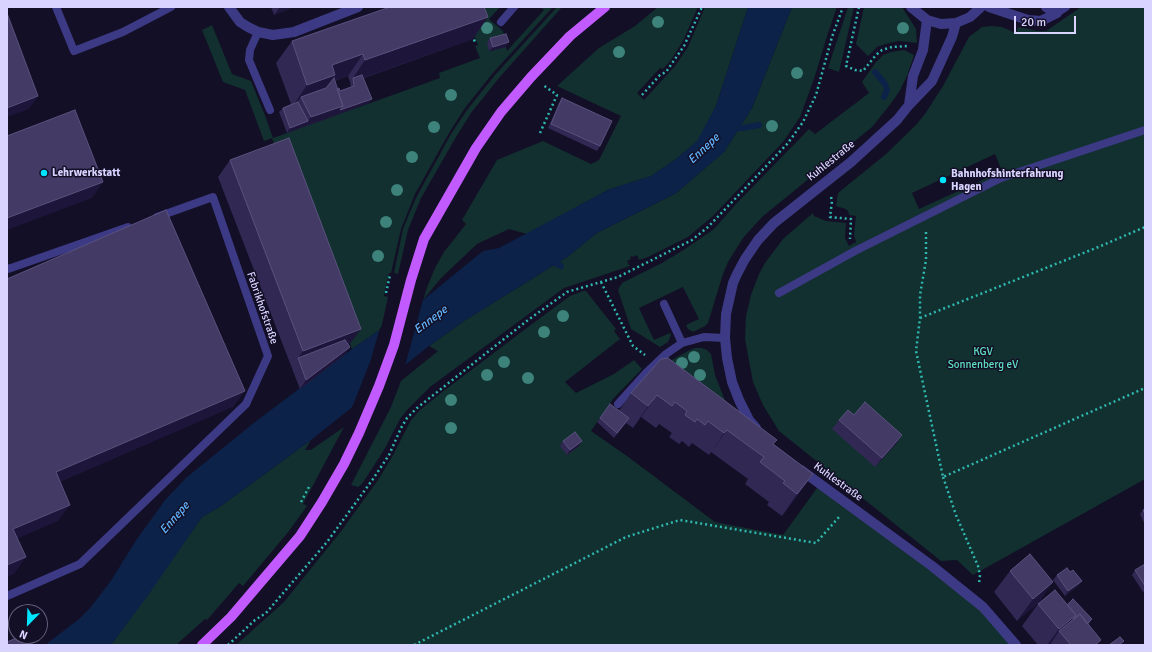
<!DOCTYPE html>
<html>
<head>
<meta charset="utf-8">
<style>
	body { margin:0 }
	#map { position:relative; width:1152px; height:652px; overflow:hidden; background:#130f26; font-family:Signika,sans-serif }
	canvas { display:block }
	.frame { position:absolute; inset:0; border:8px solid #d9d4ff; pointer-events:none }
	.north { position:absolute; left:8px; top:604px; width:40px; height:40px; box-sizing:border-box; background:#130f26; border:1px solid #625e7d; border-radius:50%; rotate:203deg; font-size:11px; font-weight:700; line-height:16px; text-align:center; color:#d9d4ff }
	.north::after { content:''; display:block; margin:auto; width:14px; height:18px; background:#00e5ff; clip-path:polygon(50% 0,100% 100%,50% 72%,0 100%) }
	.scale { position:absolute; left:1014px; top:16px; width:62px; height:18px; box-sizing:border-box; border:2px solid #d9d4ff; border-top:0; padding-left:5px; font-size:12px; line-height:14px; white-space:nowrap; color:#d9d4ff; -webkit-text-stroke:3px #130f26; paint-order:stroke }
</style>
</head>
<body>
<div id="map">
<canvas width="1152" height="652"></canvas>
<div class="frame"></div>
<div class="north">N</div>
<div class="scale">20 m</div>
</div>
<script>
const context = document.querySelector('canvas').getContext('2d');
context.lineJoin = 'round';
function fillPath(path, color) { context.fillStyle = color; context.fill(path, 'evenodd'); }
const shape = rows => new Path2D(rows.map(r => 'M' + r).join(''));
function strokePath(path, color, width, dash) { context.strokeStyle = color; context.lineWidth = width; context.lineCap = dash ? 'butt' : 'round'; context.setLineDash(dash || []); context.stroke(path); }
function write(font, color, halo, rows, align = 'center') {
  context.font = font + ' Signika,sans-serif'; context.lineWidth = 3; context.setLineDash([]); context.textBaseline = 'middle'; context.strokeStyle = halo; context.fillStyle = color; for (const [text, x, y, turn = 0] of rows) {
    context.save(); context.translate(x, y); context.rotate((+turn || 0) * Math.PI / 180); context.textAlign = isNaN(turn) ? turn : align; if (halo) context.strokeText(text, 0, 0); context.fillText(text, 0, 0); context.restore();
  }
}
const green = shape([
	[464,7,500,7,489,19,503,31,505,38,487,43,490,51,506,47,507,51,544,10,540,7,553,7,492,74,465,108,449,133,415,194,401,229,391,273,389,273,384,296,388,297,381,329,352,349,272,138,264,141,245,90,223,82,202,30,212,25,232,74,251,81,266,118,273,138,440,78,439,73,480,58,475,46,478,45],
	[557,7,562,7,499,78,471,113,456,137,421,198,408,230,398,274,394,273,403,229,410,212,417,196,451,134,467,110,495,75],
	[658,7,698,7,683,41,671,60,663,69,660,68,637,93,644,100,675,66,688,47,705,7,748,7,716,106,698,141,676,159,651,176,608,190,527,234,509,229,477,244,441,278,423,300,428,285,435,268,444,252,466,224,462,220,497,160,543,141,591,164,599,160,621,116,557,86,599,48,635,26],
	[792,7,837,7,828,33,814,79,800,117,783,142,713,216,688,237,648,257,639,260,637,255,633,257,632,256,630,257,631,259,627,261,630,266,564,288,430,387,408,409,400,419,384,450,362,484,358,487,351,485,391,407,401,381,438,351,429,346,464,321,567,257,597,233,676,193,724,152,752,108],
	[848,7,854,7,839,72,828,68],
	[864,7,902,7,916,29,917,43,899,41,885,44,877,47,868,56,856,44],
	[1081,7,1145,7,1145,479,973,575,957,560,941,561,779,431,763,405,753,382,745,339,746,316,751,295,759,274,765,263,783,239,813,213,814,216,826,221,846,223,845,238,849,246,856,242,854,235,856,216,849,215,848,211,846,209,836,206,838,193,886,154,916,125,925,114,943,86,969,37,982,27,991,26,1002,27,1016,33,1018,27,1038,31,1046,31],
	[995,154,1002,171,919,209,912,193],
	[904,50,914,55,907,76,899,92,889,106,872,127,762,217,743,238,728,262,722,277,708,323,705,326,693,332,688,329,686,325,699,319,683,287,639,308,654,340,670,333,671,335,668,342,660,347,631,329,618,290,622,283,662,263,685,249,714,229,736,204,809,129,815,134,869,93,862,82,876,62,883,55,891,52],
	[583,291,586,291,616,329,614,331,620,339,565,382,576,393,614,374,634,360,642,369,613,399,591,431,627,456,715,522,783,535,820,484,983,607,1016,645,236,645,284,602,342,530,378,480,392,457,411,420,420,410,441,393,532,324,570,296],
	[695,348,702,348,707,350,711,354,715,375,730,413,670,361,688,351],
	[344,427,303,504,307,506,289,531,243,586,239,583,207,620,205,619,176,645,111,645,202,517,221,506,311,440,305,450,311,450]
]);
const water = shape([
	[748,7,792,7,752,108,724,152,676,193,597,233,567,257,464,321,429,346,311,440,221,506,202,517,149,594,111,645,45,645,79,619,90,608,110,582,137,539,165,500,187,477,255,422,352,349,423,300,483,251,499,248,608,190,651,176,676,159,697,141,716,106]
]);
const pier = shape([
	[424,296,410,348,404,369,351,410,370,362,380,328]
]);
const stream = shape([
	[875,72,885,84,887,90,884,97],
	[731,128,743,128,759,125],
	[549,260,561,266]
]);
const path = shape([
	[859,7,846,66,855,70,863,71,876,55,882,50,892,47,908,46],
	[472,35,475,42],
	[642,95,660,75,666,72,684,46,702,7],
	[540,133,557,95,543,85],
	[831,197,832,201,830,217,851,219,850,239],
	[926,232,926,260,920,295,920,318,916,351,943,477,1145,388],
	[601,282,633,346,645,355],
	[386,293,390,275],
	[920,318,1096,248,1145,227],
	[943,477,956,515,978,566,980,575,979,583],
	[301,502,310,485],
	[228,645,255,620,266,613,327,542,373,479,389,455,401,428,407,418,417,408,528,320,567,292,618,277,692,240,708,227,732,202,788,143,803,122,816,95,832,37,843,7],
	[414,645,626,537,680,520,816,543,839,517]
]);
const service = shape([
	[56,7,74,51,123,32,171,7],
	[1057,13,1066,7],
	[501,22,514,7],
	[258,32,250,50,249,60,270,110],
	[7,269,11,268,128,227],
	[779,293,855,251,1001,178,1145,130],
	[664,304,682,343],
	[618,404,646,373,666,354,682,343,704,337,725,338],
	[7,596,80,564,246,404,268,356,213,197,157,217]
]);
const minor = shape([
	[229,7,240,22,248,27,258,32,273,35,294,32,358,7],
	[911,7,927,20,941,24,956,23,970,17,981,7],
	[989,7,1028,20,1041,21,1057,13],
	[1046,7,1057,13],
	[909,105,913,76,923,50,927,20],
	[756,428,749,420,739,400,732,382,727,358,725,338,726,314,733,283,737,274,745,259,758,240,774,223,851,162,897,120,909,105,932,81,952,37,956,23],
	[801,470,932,566,983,607,1016,645]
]);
const primary = shape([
	[202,645,231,617,300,536,322,502,344,464,359,433,379,386,394,345,411,280,424,239,476,148,501,112,531,77,570,36,605,7]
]);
const trees = [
	[658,22],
	[487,28],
	[903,28],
	[619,52],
	[797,73],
	[451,95],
	[772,126],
	[434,127],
	[412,157],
	[397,190],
	[386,222],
	[378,256],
	[563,316],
	[544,332],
	[694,357],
	[504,362],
	[682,363],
	[487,375],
	[700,375],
	[528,378],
	[451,400],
	[451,428]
];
const wall = shape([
	[271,7,294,7,274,15],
	[490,38,506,47,489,51,487,43],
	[473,39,364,78,369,103,287,133,279,112,283,108,291,104,276,63,292,41],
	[348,76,350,82,351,88,340,91,337,89,335,81],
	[562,98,600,146,597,151,548,128,559,103],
	[230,160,349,345,349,346,350,347,343,356,300,389,218,177],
	[661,359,813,474,797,496,782,516,767,505,769,502,745,484,748,479,711,452,709,455,692,443,689,447,682,441,679,444,669,437,672,433,659,424,656,428,641,417,633,428,626,423,614,438,597,422,610,404,619,411,631,393],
	[854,415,902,435,896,444,875,467,832,429,839,420],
	[563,441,579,446,567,455,560,446],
	[1145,509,1145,525,1140,514,1143,510],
	[1145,564,1145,591,1143,592,1132,575,1135,570],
	[1010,571,1053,582,1017,621,994,592],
	[1070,572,1082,581,1078,586,1065,596,1053,580,1057,575],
	[1038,604,1067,605,1092,619,1088,625,1098,645,1038,645,1022,626]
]);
const shadedWall = shape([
	[280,7,294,7,274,15],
	[488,17,473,39,354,81,353,78,365,60],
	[509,42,506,47,489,51,493,47],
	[363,54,348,76,331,82,320,97,301,97,295,106,292,107,307,85,332,65],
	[38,96,29,109,7,117,7,108],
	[372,99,369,103,305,126,311,117,343,106],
	[308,121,305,126,287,133,290,128],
	[103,182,92,198,7,230,7,218],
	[361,329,349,345,300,364,298,358,303,351],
	[350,347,343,356,300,389,306,380],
	[245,391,233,407,44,489,56,472],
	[657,395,633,428,648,406],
	[727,430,711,452,709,455,724,433],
	[902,435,896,444,875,467,882,458],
	[582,441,579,446,567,455,570,450],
	[813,474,797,496,782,516,797,494],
	[70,505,58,521,7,543,13,529],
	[26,557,14,574,7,577,7,565],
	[1082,581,1078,586,1065,596,1068,591],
	[1053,582,1038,604,1017,621,1033,599],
	[1076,615,1062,634,1059,631,1050,645,1047,645,1059,629]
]);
const building = shape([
	[390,7,484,7,488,17,365,60,363,54,332,65,335,75,307,85,292,41,390,7],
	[7,13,38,96,7,108,7,13],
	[506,34,509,42,493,47,490,38,506,34],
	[362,75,372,99,340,110,343,106,337,89,339,88,340,91,354,86,353,78,362,75],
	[334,78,343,106,311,117,301,97,326,88,334,78],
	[562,98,612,121,600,146,551,124,562,98],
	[298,102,308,121,290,128,283,108,298,102],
	[75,110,103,182,7,218,7,136,75,110],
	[289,138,361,329,303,351,230,160,289,138],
	[166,210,245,391,56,472,70,505,13,529,26,557,7,565,7,279,166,210],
	[345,340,350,347,306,380,298,358,345,340],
	[668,358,777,440,773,444,813,474,797,494,783,483,785,481,760,462,764,457,727,430,724,433,708,421,705,425,697,419,695,422,685,415,687,411,675,402,672,406,657,395,648,406,631,393,661,359,668,358],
	[865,402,902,435,882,458,839,420,848,410,854,415,865,402],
	[610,404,629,418,617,433,600,418,610,404],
	[575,432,582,441,570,450,563,441,575,432],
	[1145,509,1145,514,1143,510,1145,509],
	[1030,554,1053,582,1033,599,1010,571,1030,554],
	[1145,564,1145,586,1135,570,1145,564],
	[1067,568,1070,572,1073,570,1082,581,1068,591,1057,575,1067,568],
	[1055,590,1076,615,1059,629,1038,604,1055,590],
	[1073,599,1092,619,1087,624,1080,614,1074,619,1073,619,1076,615,1067,605,1073,599],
	[1080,614,1101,640,1095,645,1071,645,1059,631,1080,614],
	[21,636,25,636,29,645,7,645,7,642,21,636],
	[1120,637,1124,641,1119,645,1109,645,1120,637]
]);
const markers = [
	[44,173,4,"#00e5ff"],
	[943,180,4,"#00e5ff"]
];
const streetNames = [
	["Kuhlestraße",831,161,-39],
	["Fabrikhofstraße",262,308,71],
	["Kuhlestraße",838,482,36]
];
const poiNames = [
	["Lehrwerkstatt",52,173],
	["Bahnhofshinterfahrung",951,174],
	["Hagen",951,187]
];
const parkNames = [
	["KGV",983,352],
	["Sonnenberg eV",983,365]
];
const waterNames = [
	["Ennepe",704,149,-43],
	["Ennepe",431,320,-37],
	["Ennepe",175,518,-49]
];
fillPath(green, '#12302f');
fillPath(water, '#0c2248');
fillPath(pier, '#130f26');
strokePath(stream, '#0c2248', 6);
strokePath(path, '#2fb8b0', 2.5, [2, 3]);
strokePath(service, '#3d3a85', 8);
strokePath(minor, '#3d3a85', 10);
strokePath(primary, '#c25bff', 10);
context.fillStyle = '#3d827b';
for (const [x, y] of trees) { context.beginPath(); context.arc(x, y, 6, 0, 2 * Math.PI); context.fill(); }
fillPath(wall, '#312854');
fillPath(shadedWall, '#1d163a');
fillPath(building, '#433a66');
strokePath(building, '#5a527e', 1);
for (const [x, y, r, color] of markers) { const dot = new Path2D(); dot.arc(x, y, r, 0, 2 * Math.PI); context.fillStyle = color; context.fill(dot); strokePath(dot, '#130f26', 1.5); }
write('11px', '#d9d4ff', '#130f26', streetNames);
write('bold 11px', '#d9d4ff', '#130f26', poiNames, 'left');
write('11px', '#5fe0c0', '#130f26', parkNames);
write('italic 12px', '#62b6ff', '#130f26', waterNames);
</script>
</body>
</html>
